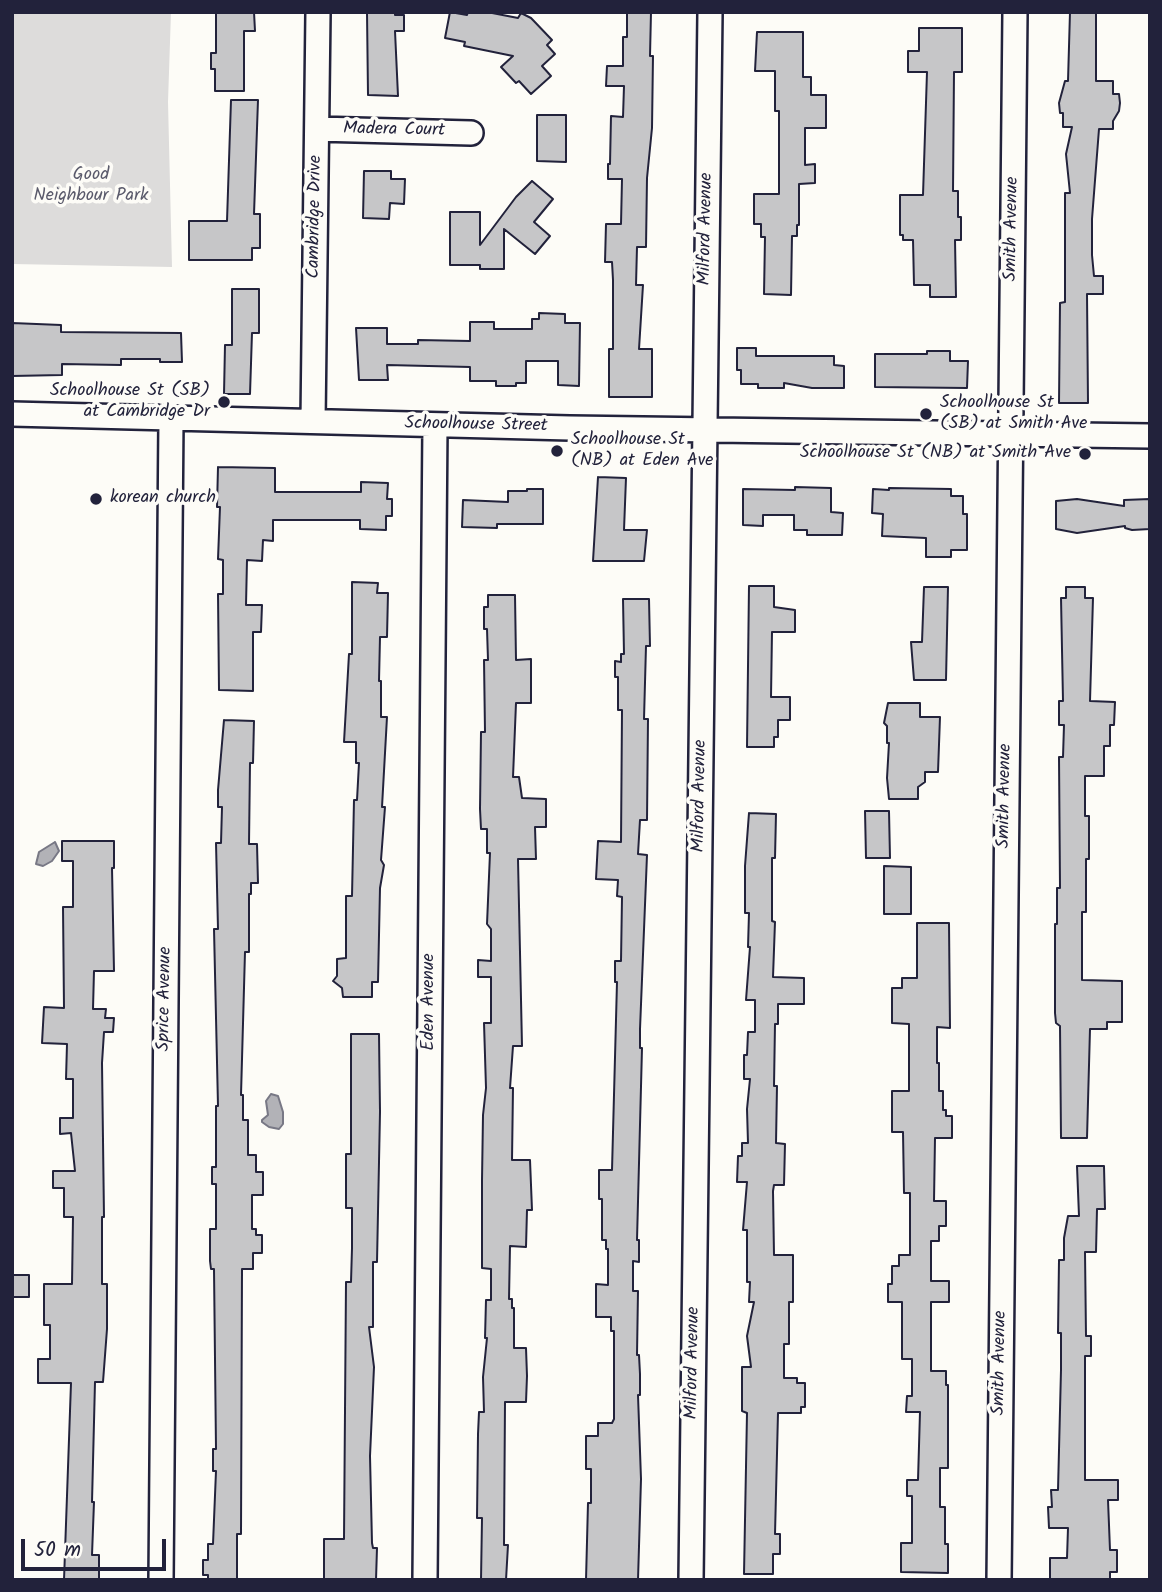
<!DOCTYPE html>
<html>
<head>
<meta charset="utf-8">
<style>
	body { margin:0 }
	#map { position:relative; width:1162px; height:1592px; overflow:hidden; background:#fdfcf7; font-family:Kalam,sans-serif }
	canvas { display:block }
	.frame { position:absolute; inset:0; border:14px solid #22223b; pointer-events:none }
	.scale { position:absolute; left:21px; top:1539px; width:145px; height:32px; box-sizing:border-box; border:4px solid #22223b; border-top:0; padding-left:9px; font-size:21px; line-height:24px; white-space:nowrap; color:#22223b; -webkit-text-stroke:5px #fdfcf7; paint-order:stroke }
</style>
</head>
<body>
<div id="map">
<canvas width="1162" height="1592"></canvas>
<div class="frame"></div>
<div class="scale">50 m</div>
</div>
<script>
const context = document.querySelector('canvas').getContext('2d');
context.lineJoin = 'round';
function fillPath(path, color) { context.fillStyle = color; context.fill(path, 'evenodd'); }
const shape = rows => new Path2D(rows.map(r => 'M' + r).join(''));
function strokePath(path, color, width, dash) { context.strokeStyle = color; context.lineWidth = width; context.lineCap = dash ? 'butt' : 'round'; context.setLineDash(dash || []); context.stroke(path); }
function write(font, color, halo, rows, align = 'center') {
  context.font = font + ' Kalam,sans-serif'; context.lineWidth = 7; context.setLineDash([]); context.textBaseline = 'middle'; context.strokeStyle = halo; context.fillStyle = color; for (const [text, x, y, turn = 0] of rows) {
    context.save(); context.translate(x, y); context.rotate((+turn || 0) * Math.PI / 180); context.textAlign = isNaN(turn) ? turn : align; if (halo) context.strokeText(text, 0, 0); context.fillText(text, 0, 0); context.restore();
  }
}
const green = shape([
	[12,12,171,12,168,102,172,267,12,264]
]);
const water = shape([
	[55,842,59,851,52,861,43,866,36,864,39,852,55,842],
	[271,1094,278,1096,283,1112,283,1124,279,1129,269,1127,262,1122,262,1120,268,1115,266,1101,271,1094]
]);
const building = shape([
	[216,12,254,12,255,31,244,31,244,91,215,91,215,69,211,69,211,53,216,53,216,12],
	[367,12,395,12,395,15,404,15,404,31,395,31,398,96,368,95,367,12],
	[450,12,467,15,468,12,487,12,518,18,521,13,531,18,552,40,547,45,555,54,542,66,551,76,531,94,519,81,516,83,501,67,513,56,464,46,465,42,445,38,450,12],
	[627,12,651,12,650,56,653,56,652,128,647,178,646,247,637,247,636,285,643,285,639,349,652,349,652,397,609,397,609,349,613,349,613,280,612,262,605,262,606,224,621,224,622,179,608,179,608,164,610,164,611,116,623,117,624,86,606,86,607,66,623,66,623,37,627,37,627,12],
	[1070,12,1096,12,1096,81,1113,81,1113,94,1119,94,1120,103,1119,111,1113,121,1113,129,1099,129,1092,219,1092,255,1094,276,1103,276,1103,294,1087,294,1088,403,1059,403,1060,303,1065,302,1065,193,1070,193,1066,154,1072,127,1063,127,1063,113,1060,113,1059,103,1065,81,1068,81,1070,12],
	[919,28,962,28,962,72,954,72,953,191,958,191,958,217,961,217,961,240,955,240,956,297,930,297,930,285,914,285,913,240,903,240,903,235,900,235,900,195,923,195,927,72,908,72,908,51,919,51,919,28],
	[757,32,803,32,803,77,811,77,811,95,826,95,826,128,805,128,805,165,815,164,815,183,799,184,799,225,797,225,797,236,792,236,791,295,764,294,765,237,761,237,761,224,754,224,754,194,779,194,779,111,775,111,775,71,755,71,757,32],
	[231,100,258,100,254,214,260,214,260,248,252,248,252,260,189,260,189,221,227,221,231,100],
	[537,115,566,115,566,162,537,161,537,115],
	[364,171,391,171,391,179,405,179,404,204,390,203,389,219,363,218,364,171],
	[532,181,553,199,534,222,550,236,535,254,504,229,504,269,480,269,480,265,450,265,450,212,480,212,480,245,516,197,532,181],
	[232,289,259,289,259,333,252,333,250,394,224,394,225,345,232,345,232,289],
	[539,313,565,314,565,323,580,323,579,386,558,385,558,361,526,361,526,383,516,383,516,386,496,386,496,381,470,381,470,367,387,365,388,380,359,380,356,328,387,328,387,344,418,344,418,340,470,341,470,322,494,322,494,329,532,329,532,319,539,319,539,313],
	[12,323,61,325,61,332,181,333,182,362,160,362,160,359,121,359,121,365,62,364,62,375,12,376,12,323],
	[737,348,756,348,756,356,834,356,834,365,844,366,844,388,812,388,784,383,784,388,758,388,758,384,741,384,741,370,737,370,737,348],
	[927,351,950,351,950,361,968,361,967,388,875,387,875,354,927,354,927,351],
	[218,467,275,468,275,492,361,492,361,482,388,483,387,499,392,499,392,516,386,516,386,530,360,529,360,520,273,520,273,541,263,540,262,561,247,560,246,605,262,605,261,632,253,632,253,691,219,690,218,594,223,594,223,560,218,559,220,507,217,507,218,467],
	[598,477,626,478,624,530,647,530,644,561,593,561,598,477],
	[795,487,831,488,831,512,843,513,842,535,807,535,807,530,794,530,794,515,763,515,763,526,743,525,743,489,795,490,795,487],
	[889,488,951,489,951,496,963,496,963,514,967,514,967,550,951,550,951,557,926,557,926,538,882,536,883,514,872,513,873,489,889,490,889,488],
	[527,489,543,489,543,524,497,524,497,528,462,527,463,500,508,502,508,491,527,491,527,489],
	[1077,499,1124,506,1124,500,1150,499,1150,529,1132,530,1125,528,1125,526,1077,533,1056,529,1056,501,1077,499],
	[352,582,378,583,377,593,388,593,387,637,380,637,379,681,381,681,381,717,387,717,382,807,385,807,381,860,384,865,380,888,378,982,372,982,372,997,343,997,342,988,333,981,337,976,337,959,346,958,346,896,352,896,354,800,357,800,359,763,356,763,356,742,344,742,349,654,352,654,352,582],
	[749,586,774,586,774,607,795,610,795,632,772,632,771,697,790,697,790,720,778,720,778,737,774,737,774,747,747,747,749,586],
	[924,587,948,587,946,680,914,680,911,642,922,642,924,587],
	[1066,587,1085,587,1085,598,1093,598,1090,701,1115,702,1114,725,1110,725,1110,746,1104,746,1104,776,1085,776,1085,816,1089,816,1089,859,1086,859,1086,912,1082,912,1082,980,1122,981,1122,1022,1107,1022,1107,1029,1090,1029,1087,1138,1061,1138,1060,1026,1056,1023,1055,1013,1055,924,1057,924,1057,888,1060,888,1059,757,1063,757,1064,725,1059,725,1059,701,1063,701,1061,598,1066,598,1066,587],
	[488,595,515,595,516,660,531,659,531,703,516,703,513,777,519,777,522,798,546,799,546,827,535,827,536,859,518,859,522,1046,513,1046,510,1088,513,1088,512,1160,530,1160,532,1210,527,1210,526,1247,510,1246,509,1299,512,1299,512,1308,514,1308,514,1348,526,1348,527,1376,526,1402,505,1402,504,1545,508,1545,506,1580,481,1580,482,1518,477,1518,478,1434,479,1412,484,1412,483,1377,487,1338,485,1338,486,1300,491,1300,491,1269,482,1268,482,1180,483,1115,486,1088,484,1023,491,1023,491,977,478,977,478,960,491,961,491,929,487,924,490,853,487,853,487,829,481,829,480,809,481,732,485,732,484,660,488,660,487,629,484,629,484,607,488,607,488,595],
	[623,599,649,599,650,646,646,646,644,719,648,719,647,820,640,820,638,854,647,855,640,1029,640,1048,642,1048,637,1240,639,1240,639,1262,633,1261,633,1291,638,1291,637,1355,639,1355,640,1374,640,1395,638,1395,641,1479,638,1580,586,1580,588,1503,591,1503,591,1469,586,1469,586,1436,598,1436,598,1423,612,1423,614,1419,614,1331,611,1331,611,1317,596,1317,596,1284,608,1285,608,1249,606,1249,606,1240,602,1240,602,1199,599,1199,599,1170,612,1170,617,982,615,982,615,961,621,961,622,897,617,896,618,880,596,879,598,841,621,842,622,710,618,710,618,677,615,677,615,661,621,662,621,654,624,654,623,599],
	[888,703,920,703,920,717,940,717,938,772,925,772,925,782,918,787,918,799,889,799,887,778,889,743,887,743,887,726,884,723,888,703],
	[224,720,254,721,253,763,250,763,249,844,257,844,258,883,251,883,251,894,249,894,249,952,245,952,241,1095,243,1095,243,1120,248,1120,248,1155,256,1155,256,1172,263,1172,263,1195,252,1195,252,1229,256,1229,256,1235,262,1235,262,1253,253,1253,253,1269,242,1269,241,1534,237,1534,237,1580,208,1580,208,1575,203,1575,203,1560,208,1560,208,1544,213,1544,216,1471,213,1471,213,1449,216,1449,214,1269,211,1269,210,1261,210,1229,216,1229,216,1184,212,1184,212,1167,216,1167,216,1106,218,1106,214,929,218,929,216,843,221,843,222,807,218,807,218,790,224,720],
	[865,811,889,811,890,858,866,858,865,811],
	[749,813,776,814,775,858,772,858,772,921,775,922,773,977,804,978,804,1004,778,1004,778,1024,775,1024,774,1086,777,1086,776,1143,785,1144,784,1185,774,1185,773,1191,774,1255,793,1255,793,1302,789,1302,789,1344,784,1344,784,1378,797,1378,797,1383,805,1383,805,1407,801,1407,801,1413,778,1413,775,1534,780,1534,780,1554,773,1554,773,1574,744,1574,747,1413,742,1411,742,1367,751,1367,747,1336,754,1302,749,1302,750,1282,747,1282,747,1230,743,1230,747,1182,737,1182,738,1156,742,1156,742,1143,748,1143,747,1109,750,1079,744,1079,744,1055,747,1055,748,1032,755,1032,755,1000,746,1000,750,947,748,947,749,913,745,913,745,866,749,813],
	[62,841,114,841,114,868,112,868,114,971,94,971,93,1009,106,1009,105,1018,114,1018,113,1032,104,1032,102,1063,104,1217,102,1217,102,1284,107,1284,107,1329,103,1382,95,1382,92,1502,94,1502,92,1555,99,1555,99,1579,88,1580,64,1580,71,1383,38,1383,38,1359,50,1359,50,1325,44,1325,44,1284,72,1284,73,1217,64,1217,64,1188,53,1188,53,1171,75,1171,71,1133,60,1134,60,1118,73,1118,73,1079,66,1079,67,1044,42,1043,44,1007,64,1008,63,907,73,907,73,861,62,861,62,841],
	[884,866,911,867,911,914,884,914,884,866],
	[917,923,949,923,950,1028,937,1027,937,1063,939,1063,939,1091,943,1091,943,1110,946,1110,946,1116,952,1116,952,1138,935,1138,934,1201,946,1201,946,1226,939,1226,939,1241,931,1241,931,1281,949,1281,949,1302,931,1302,931,1371,946,1371,946,1385,948,1385,948,1468,940,1468,940,1507,945,1507,945,1544,948,1544,948,1573,901,1572,901,1543,912,1543,912,1496,907,1496,907,1480,918,1480,920,1412,906,1412,907,1396,912,1396,912,1359,902,1359,902,1302,888,1302,888,1284,892,1284,892,1266,899,1266,899,1255,910,1255,910,1193,904,1193,903,1132,892,1132,892,1091,909,1091,909,1024,892,1023,892,988,902,988,902,978,917,978,917,923],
	[351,1034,379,1034,380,1112,377,1262,373,1262,373,1327,369,1327,374,1367,370,1456,372,1543,373,1548,377,1548,376,1580,324,1580,324,1539,344,1539,346,1282,351,1282,352,1248,352,1208,346,1208,346,1154,351,1154,351,1034],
	[1077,1166,1104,1166,1105,1209,1097,1209,1096,1252,1085,1252,1086,1336,1091,1336,1091,1356,1085,1356,1085,1480,1118,1480,1118,1500,1108,1500,1110,1550,1117,1550,1117,1572,1110,1572,1110,1579,1050,1579,1050,1558,1067,1558,1068,1528,1049,1528,1048,1507,1052,1507,1051,1490,1058,1490,1061,1370,1061,1333,1058,1333,1059,1260,1064,1260,1064,1238,1068,1216,1079,1216,1077,1166],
	[12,1275,29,1275,29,1297,12,1297,12,1275]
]);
const minor = shape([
	[317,129,471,133],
	[12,414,570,428,1150,436],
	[313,421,318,12],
	[161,1580,171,419],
	[425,1580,435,425],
	[691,1580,710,12],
	[999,1580,1015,12]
]);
const markers = [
	[224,402,7,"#22223b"],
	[926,414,7,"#22223b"],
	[557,451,7,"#22223b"],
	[1085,454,7,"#22223b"],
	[96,499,7,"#22223b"]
];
const streetNames = [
	["Madera Court",394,131,1],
	["Cambridge Drive",316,217,-89],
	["Milford Avenue",707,229,-89],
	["Smith Avenue",1013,229,-89],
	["Schoolhouse Street",476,426,1],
	["Milford Avenue",701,796,-89],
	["Smith Avenue",1006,796,-89],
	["Sprice Avenue",166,999,-89],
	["Eden Avenue",430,1002,-90],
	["Milford Avenue",694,1363,-89],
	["Smith Avenue",1001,1363,-89]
];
const parkNames = [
	["Good",91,176],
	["Neighbour Park",91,197]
];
const poiNames = [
	["Schoolhouse St (SB)",210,392,"right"],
	["at Cambridge Dr",210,413,"right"],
	["Schoolhouse St",940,404],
	["(SB) at Smith Ave",940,425],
	["Schoolhouse St",571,441],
	["(NB) at Eden Ave",571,462],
	["Schoolhouse St (NB) at Smith Ave",1071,454,"right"],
	["korean church",110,499]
];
fillPath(green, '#dddcdb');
fillPath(water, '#b2b2b7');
strokePath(water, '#787885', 2);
fillPath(building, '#c6c6c8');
strokePath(building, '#22223b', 2);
strokePath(minor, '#22223b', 28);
strokePath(minor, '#fdfcf7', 23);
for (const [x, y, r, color] of markers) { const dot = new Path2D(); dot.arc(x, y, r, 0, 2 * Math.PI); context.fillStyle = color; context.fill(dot); strokePath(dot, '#fdfcf7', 2.5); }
write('18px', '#22223b', '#fdfcf7', streetNames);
write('18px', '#5a5a6b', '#fdfcf7', parkNames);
write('18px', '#22223b', '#fdfcf7', poiNames, 'left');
</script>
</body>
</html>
